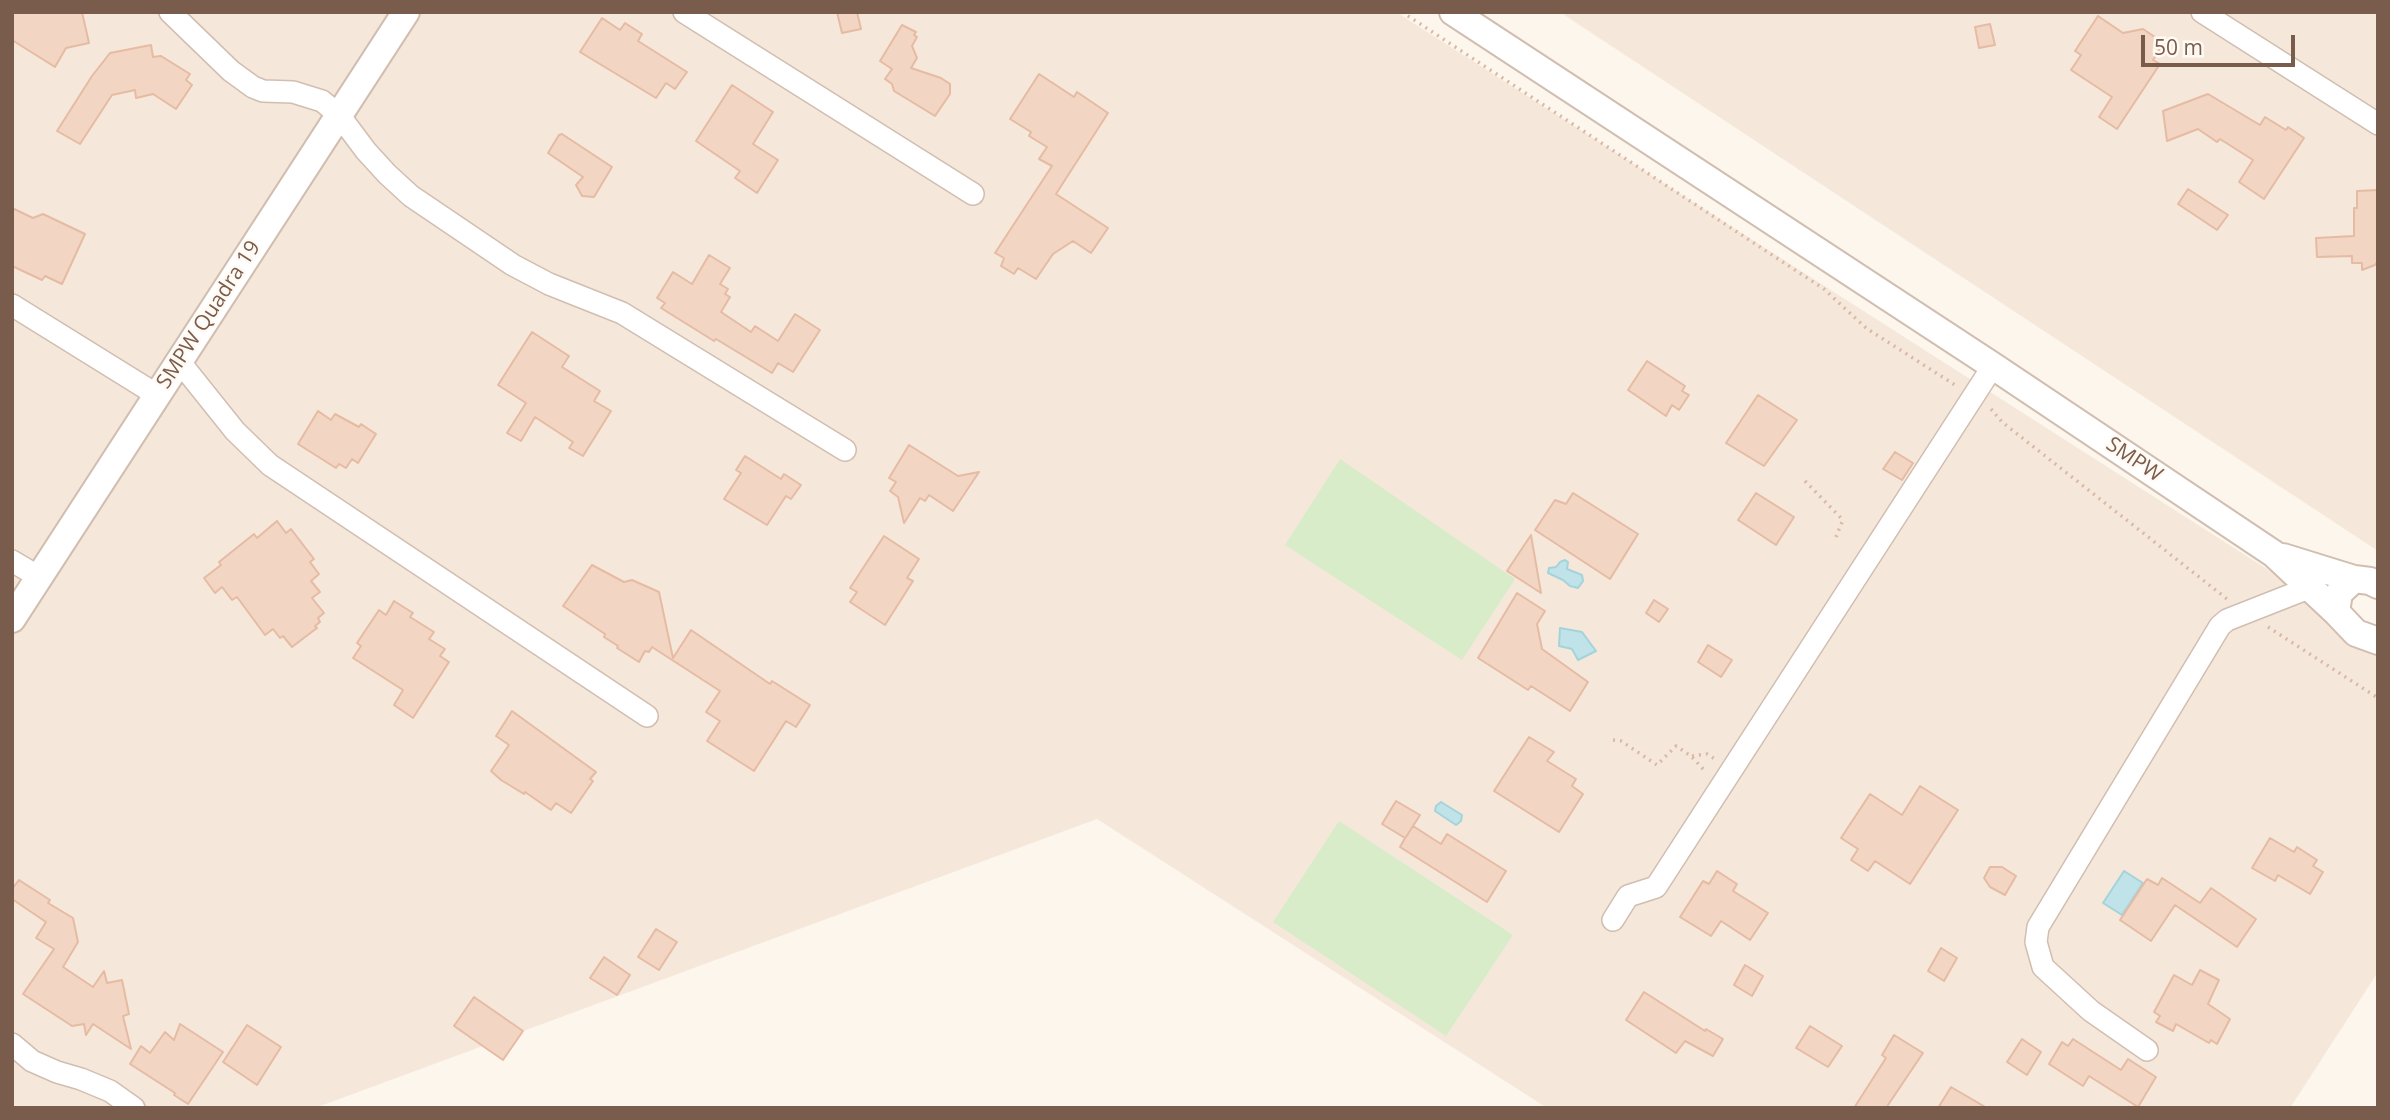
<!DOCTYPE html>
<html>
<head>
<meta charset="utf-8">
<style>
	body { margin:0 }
	#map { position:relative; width:2390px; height:1120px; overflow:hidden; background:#fdf6ec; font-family:"Open Sans",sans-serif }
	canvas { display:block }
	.frame { position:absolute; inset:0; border:14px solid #7a5c4d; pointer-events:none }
	.scale { position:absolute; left:2141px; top:35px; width:154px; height:32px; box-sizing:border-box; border:4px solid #7a5c4d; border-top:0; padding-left:9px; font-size:21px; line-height:24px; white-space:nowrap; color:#7a5c4d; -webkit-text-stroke:5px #fffaf3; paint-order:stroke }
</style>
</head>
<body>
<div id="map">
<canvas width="2390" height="1120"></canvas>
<div class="frame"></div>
<div class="scale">50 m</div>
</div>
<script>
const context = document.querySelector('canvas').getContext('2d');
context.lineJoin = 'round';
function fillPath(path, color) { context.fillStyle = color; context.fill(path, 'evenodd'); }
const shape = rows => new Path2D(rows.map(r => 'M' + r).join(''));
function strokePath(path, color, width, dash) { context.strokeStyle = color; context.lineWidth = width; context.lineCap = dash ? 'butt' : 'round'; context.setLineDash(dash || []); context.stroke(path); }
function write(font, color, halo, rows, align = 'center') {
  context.font = font + ' "Open Sans",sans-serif'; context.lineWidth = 5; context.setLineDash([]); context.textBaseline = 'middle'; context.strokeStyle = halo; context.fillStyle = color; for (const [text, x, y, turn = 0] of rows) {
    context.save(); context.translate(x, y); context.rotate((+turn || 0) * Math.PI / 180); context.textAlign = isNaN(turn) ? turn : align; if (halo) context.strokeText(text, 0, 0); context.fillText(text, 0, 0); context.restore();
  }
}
const residential = shape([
	[12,12,1396,12,2378,640,2378,972,2290,1108,1547,1108,1097,819,315,1108,12,1108],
	[1560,12,2378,12,2378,551,1584,28]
]);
const green = shape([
	[1340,459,1515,579,1462,660,1285,545],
	[1339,821,1513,935,1446,1036,1273,922]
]);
const water = shape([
	[1565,560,1568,562,1567,569,1582,575,1583,581,1578,588,1570,586,1563,580,1548,573,1549,568,1556,567,1560,562,1565,560],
	[1560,628,1582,632,1596,651,1578,660,1572,649,1559,646,1560,628],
	[1441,802,1462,815,1461,821,1456,825,1435,811,1436,806,1441,802],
	[2124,871,2143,883,2122,915,2103,903,2124,871]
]);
const building = shape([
	[12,12,82,12,89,43,66,48,55,67,12,40,12,12],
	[837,12,857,12,861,29,842,33,837,12],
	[2098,16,2123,33,2143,29,2164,43,2153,60,2160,64,2117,129,2099,117,2112,97,2071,70,2081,55,2075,51,2098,16],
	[602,18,620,30,625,23,642,34,638,41,687,72,675,89,666,83,656,98,580,52,602,18],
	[1990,24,1995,45,1979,48,1975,27,1990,24],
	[902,25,916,32,914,35,917,37,912,46,917,58,911,68,941,78,950,84,950,94,935,116,894,91,892,84,885,79,892,69,880,61,902,25],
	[151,45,153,57,161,56,190,74,186,80,192,85,176,109,153,94,136,98,135,90,112,95,80,144,57,131,92,76,110,53,151,45],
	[1039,74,1074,97,1077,92,1108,113,1056,194,1108,228,1091,253,1073,241,1053,254,1036,279,1018,268,1014,274,1001,266,1004,258,995,253,1052,166,1039,159,1047,147,1029,136,1031,132,1010,119,1039,74],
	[732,85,773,112,753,144,778,160,757,193,735,178,740,171,696,141,732,85],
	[2208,94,2260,125,2265,117,2286,130,2288,127,2304,138,2264,199,2239,182,2253,160,2220,139,2217,142,2198,129,2167,141,2163,111,2208,94],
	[562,134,612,167,594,197,582,196,576,185,583,177,548,153,559,135,562,134],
	[2188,189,2228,215,2217,230,2178,204,2188,189],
	[2378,190,2378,261,2375,265,2362,270,2362,263,2352,263,2352,256,2317,257,2316,238,2354,236,2354,208,2357,208,2357,191,2378,190],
	[12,208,33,218,43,214,85,234,62,284,45,276,42,280,12,266,12,208],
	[709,255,730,268,720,284,728,289,725,294,730,297,721,312,751,332,755,326,778,341,795,314,820,330,793,372,778,363,772,373,716,339,714,341,661,308,665,303,657,298,673,272,692,284,709,255],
	[532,332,569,356,562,367,600,391,594,401,611,411,583,456,569,448,573,442,535,417,521,441,507,433,526,403,498,385,532,332],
	[1647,361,1685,386,1682,391,1689,395,1679,410,1672,405,1666,416,1628,390,1647,361],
	[1758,395,1797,420,1764,466,1726,443,1758,395],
	[318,411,331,420,335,414,359,427,361,424,376,434,358,463,352,459,346,468,339,464,336,468,298,444,318,411],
	[909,445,958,476,979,472,953,511,929,495,925,501,920,498,904,523,898,497,890,491,896,482,889,478,909,445],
	[1895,452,1913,463,1902,480,1883,469,1895,452],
	[745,456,781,479,784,474,801,485,791,499,786,496,767,525,724,499,741,473,736,470,745,456],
	[1573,493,1638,534,1610,579,1535,530,1555,500,1566,504,1573,493],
	[1756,493,1794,517,1776,545,1738,520,1756,493],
	[277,521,286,533,291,529,314,559,310,562,319,574,311,581,320,592,312,598,324,613,318,618,320,622,315,626,317,628,292,647,283,636,280,638,273,629,265,635,237,597,232,600,222,587,215,593,204,578,221,565,219,562,254,534,257,538,277,521],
	[1531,535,1541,593,1507,571,1531,535],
	[884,536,919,559,907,578,913,581,885,625,850,602,857,592,850,588,884,536],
	[592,565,624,582,632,580,659,592,673,658,691,630,770,684,772,681,810,705,796,727,786,721,754,771,707,741,720,721,706,712,720,691,652,647,649,652,645,651,639,662,617,648,618,646,604,637,605,634,563,606,592,565],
	[1517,593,1545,611,1537,624,1542,649,1588,682,1570,711,1531,686,1528,690,1478,658,1517,593],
	[1654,600,1668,609,1659,622,1646,613,1654,600],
	[394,601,413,613,410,617,434,632,429,639,445,649,440,656,449,662,413,718,394,705,403,690,353,658,361,646,357,643,379,610,386,615,394,601],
	[1708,645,1732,660,1721,677,1698,662,1708,645],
	[512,711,596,772,590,779,593,781,571,813,556,803,551,810,525,792,524,794,501,780,491,771,509,745,496,736,512,711],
	[1529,737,1554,752,1547,761,1576,779,1572,786,1583,794,1559,832,1494,791,1529,737],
	[1920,786,1958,810,1910,884,1875,861,1868,871,1851,860,1858,849,1841,838,1870,794,1902,815,1920,786],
	[1396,801,1420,815,1406,837,1413,826,1441,844,1447,834,1506,871,1487,902,1400,847,1405,838,1382,824,1396,801],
	[2270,838,2294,852,2297,847,2317,860,2313,866,2323,872,2310,894,2278,875,2275,881,2252,868,2270,838],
	[1990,867,2002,867,2016,876,2005,895,1990,887,1984,878,1990,867],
	[1717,871,1737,884,1733,891,1768,913,1750,940,1721,921,1711,936,1680,917,1703,881,1709,884,1717,871],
	[2162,878,2200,903,2211,888,2256,919,2237,947,2175,905,2151,941,2120,920,2147,879,2158,885,2162,878],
	[19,880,50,900,48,903,73,918,78,942,63,967,93,987,104,971,107,983,122,980,129,1014,123,1016,131,1049,93,1024,86,1035,84,1024,72,1026,23,994,54,949,36,938,46,922,12,899,12,889,19,880],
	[656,929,677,942,659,970,638,957,656,929],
	[1941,948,1957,958,1944,981,1928,971,1941,948],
	[604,957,630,975,617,995,590,978,604,957],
	[1745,965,1763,976,1752,996,1734,985,1745,965],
	[2200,970,2219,980,2208,1004,2230,1019,2217,1044,2211,1040,2209,1043,2176,1024,2173,1031,2156,1022,2160,1016,2154,1012,2174,975,2192,985,2200,970],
	[1644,992,1705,1031,1706,1029,1723,1039,1713,1056,1685,1041,1676,1053,1626,1020,1644,992],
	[474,997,523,1031,503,1060,454,1026,474,997],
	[180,1024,223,1052,188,1104,174,1095,175,1093,130,1064,141,1046,150,1053,165,1032,174,1040,180,1024],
	[247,1025,281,1047,257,1085,223,1062,247,1025],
	[1810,1026,1842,1046,1828,1067,1796,1048,1810,1026],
	[1894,1035,1923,1053,1886,1108,1854,1108,1886,1058,1882,1055,1894,1035],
	[2022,1039,2041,1052,2027,1075,2007,1062,2022,1039],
	[2073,1039,2121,1070,2128,1059,2156,1077,2138,1107,2089,1076,2083,1086,2049,1064,2062,1042,2068,1046,2073,1039],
	[1951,1087,1987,1108,1938,1108,1951,1087]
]);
const path = shape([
	[1402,12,1824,289,1866,328,1955,385],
	[1991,409,2002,422,2227,599],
	[1805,481,1841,518,1842,522,1836,537],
	[2268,627,2378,698],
	[1613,740,1621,741,1657,765,1676,746,1691,756,1706,772],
	[1692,756,1707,754,1715,759]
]);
const minor = shape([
	[170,12,231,71,253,87,263,91,293,92,322,101,339,115,366,151,387,174,411,196,513,265,549,284,622,313,845,450],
	[684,12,973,194],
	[2202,12,2378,124],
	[12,305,157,395],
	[179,361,235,431,270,465,647,716],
	[12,561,39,577],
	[1613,920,1628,896,1656,887,1993,366],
	[12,1044,32,1061,57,1072,81,1079,110,1091,134,1108],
	[2147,1050,2091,1011,2043,967,2036,942,2038,927,2220,626,2227,620,2311,587]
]);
const tertiary = shape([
	[1453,12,1993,366,2274,554,2336,612],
	[2283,557,2354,579],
	[2378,585,2370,581,2354,579,2339,593,2336,612,2356,633,2378,641],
	[12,619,406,12]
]);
const streetNames = [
	["SMPW Quadra 19",209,315,-57],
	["SMPW",2134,460,34]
];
fillPath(residential, '#f5e8da');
fillPath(green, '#d8ecc9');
fillPath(water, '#bfe3e8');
strokePath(water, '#a5d3da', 2);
fillPath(building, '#f3d5c3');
strokePath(building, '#e6bba3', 2);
strokePath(minor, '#d1beb0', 24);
strokePath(tertiary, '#d1beb0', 30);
strokePath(path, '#d9b8a5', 3.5, [2, 5]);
strokePath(minor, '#fff', 21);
strokePath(tertiary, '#fff', 26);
write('21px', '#7a5c4d', '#fffaf3', streetNames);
</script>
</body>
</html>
